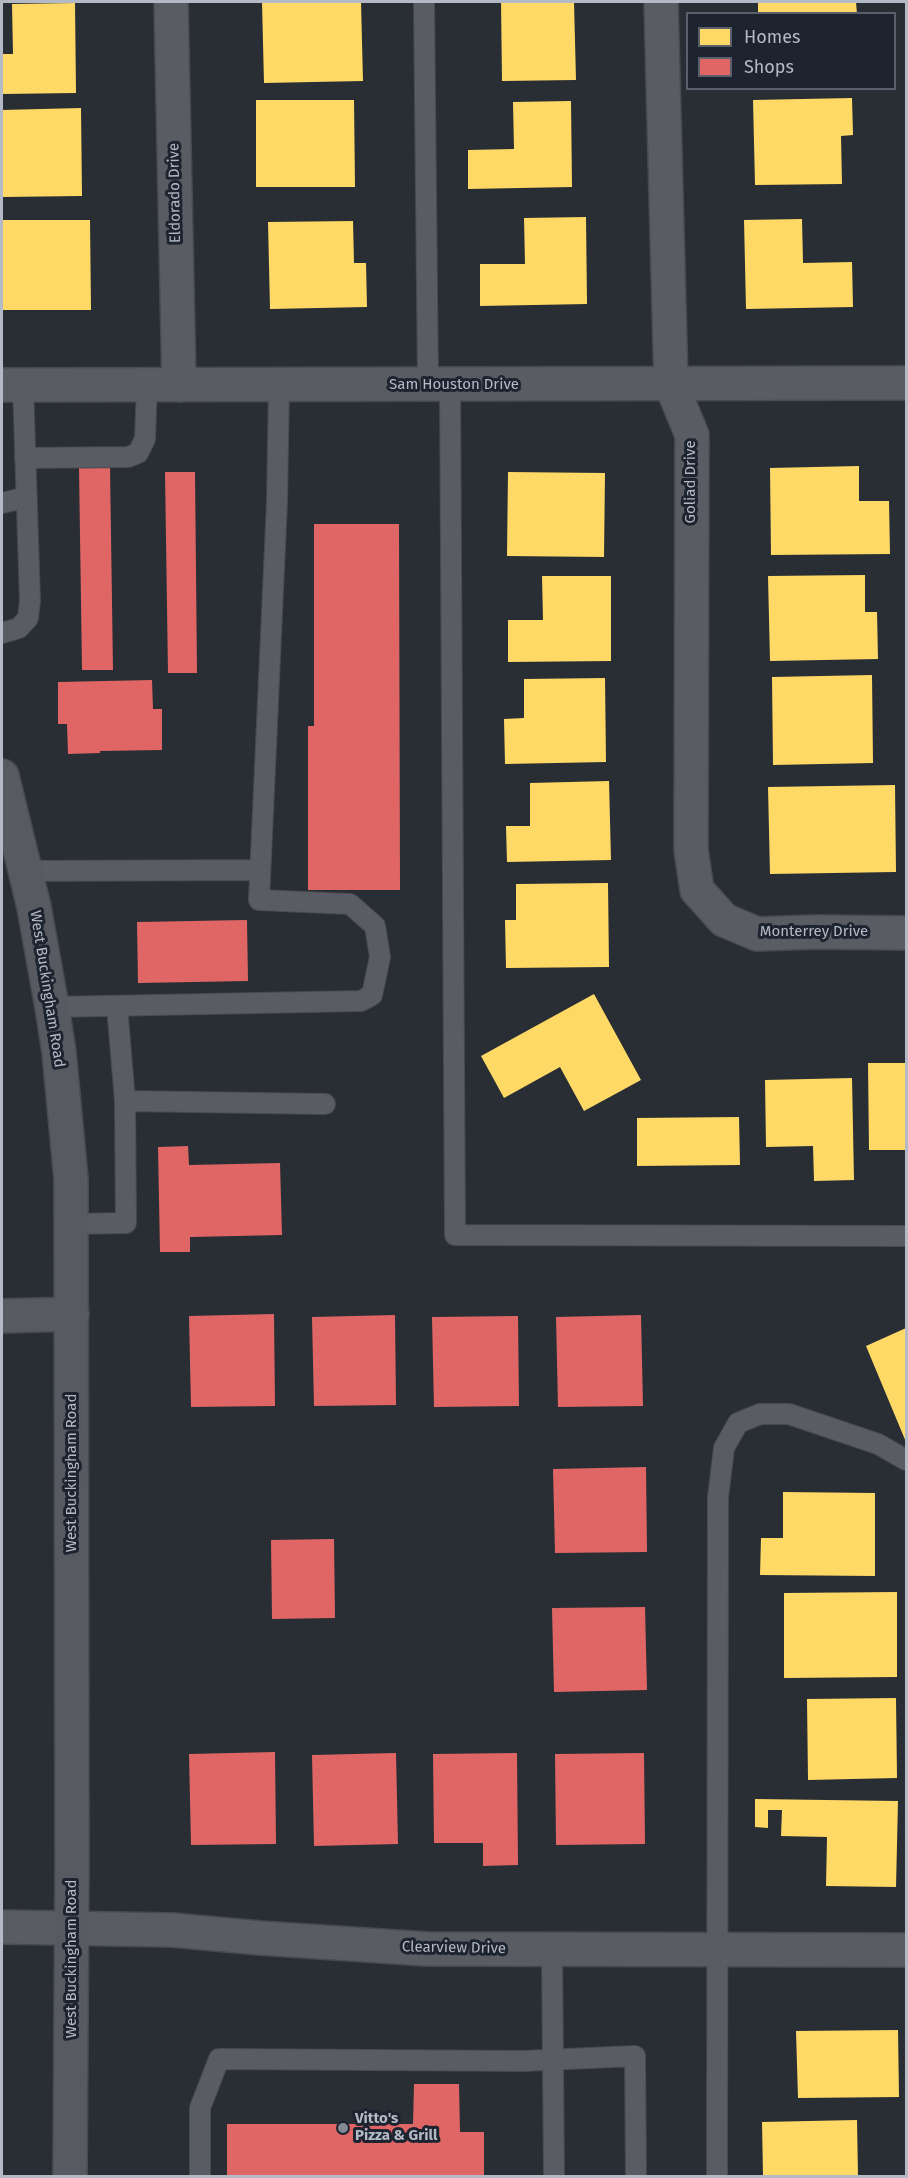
<!DOCTYPE html>
<html>
<head>
<meta charset="utf-8">
<style>
	body { margin:0 }
	#map { position:relative; width:908px; height:2178px; overflow:hidden; background:#292e34; font-family:"Fira Sans",sans-serif }
	canvas { display:block }
	.frame { position:absolute; inset:0; border:3px solid #b3bac6; pointer-events:none }
	.legend { position:absolute; left:686px; top:12px; width:210px; height:78px; box-sizing:border-box; background:#1d242f; border:2px solid #59606b; margin:0; padding:8px 10px; list-style:none; font-size:18px; color:#b3bac6 }
	.legend li { display:flex; align-items:center; gap:12px; height:30px }
	.legend b { width:30px; border:2px solid #59606b }
</style>
</head>
<body>
<div id="map">
<canvas width="908" height="2178"></canvas>
<div class="frame"></div>
<ul class="legend">
<li><b style="height:16px;background:#ffd966"></b>Homes</li>
<li><b style="height:16px;background:#e06666"></b>Shops</li>
</ul>
</div>
<script>
const context = document.querySelector('canvas').getContext('2d');
context.lineJoin = 'round';
function fillPath(path, color) { context.fillStyle = color; context.fill(path, 'evenodd'); }
const shape = rows => new Path2D(rows.map(r => 'M' + r).join(''));
function strokePath(path, color, width, dash) { context.strokeStyle = color; context.lineWidth = width; context.lineCap = dash ? 'butt' : 'round'; context.setLineDash(dash || []); context.stroke(path); }
function write(font, color, halo, rows, align = 'center') {
  context.font = font + ' "Fira Sans",sans-serif'; context.lineWidth = 6; context.setLineDash([]); context.textBaseline = 'middle'; context.strokeStyle = halo; context.fillStyle = color; for (const [text, x, y, turn = 0] of rows) {
    context.save(); context.translate(x, y); context.rotate((+turn || 0) * Math.PI / 180); context.textAlign = isNaN(turn) ? turn : align; if (halo) context.strokeText(text, 0, 0); context.fillText(text, 0, 0); context.restore();
  }
}
const homes = shape([
	[262,2,361,2,363,81,264,83],
	[501,2,574,2,576,80,502,81],
	[758,2,856,2,857,14,758,14],
	[75,3,76,93,2,94,2,54,13,54,12,4],
	[852,98,853,135,841,136,842,184,755,185,753,100],
	[256,100,354,100,355,187,256,187],
	[571,101,572,187,468,189,468,150,514,149,513,102],
	[81,108,82,196,2,197,2,110],
	[586,217,587,304,480,306,480,264,525,264,524,218],
	[802,219,803,263,852,262,853,307,746,309,744,220],
	[2,220,90,220,91,310,2,310],
	[353,221,354,263,366,263,367,307,270,309,268,222],
	[859,466,859,501,889,501,890,554,771,555,770,468],
	[508,472,605,473,604,557,507,556],
	[865,575,865,612,877,612,878,659,770,661,768,576],
	[542,576,611,576,611,661,508,662,508,620,543,620],
	[872,675,873,763,773,765,772,677],
	[605,678,606,762,505,764,504,719,524,718,524,679],
	[609,781,611,860,507,862,506,826,530,826,530,783],
	[895,785,896,872,770,874,768,787],
	[608,883,609,967,506,968,505,920,516,920,516,884],
	[594,994,641,1080,584,1111,560,1067,504,1098,481,1056],
	[868,1063,906,1063,906,1150,869,1150],
	[852,1078,854,1180,814,1181,813,1146,766,1147,765,1080],
	[739,1117,740,1165,637,1166,637,1118],
	[906,1328,906,1442,866,1346],
	[783,1492,875,1493,875,1576,760,1575,761,1538,783,1538],
	[897,1592,897,1677,784,1678,784,1593],
	[896,1698,897,1778,808,1780,807,1699],
	[755,1799,898,1801,896,1887,826,1886,827,1837,781,1836,782,1810,768,1810,768,1828,755,1827],
	[898,2030,899,2097,798,2098,796,2031],
	[857,2120,858,2176,763,2176,762,2122]
]);
const shops = shape([
	[110,467,113,670,82,670,79,468],
	[165,472,195,472,197,673,168,673],
	[314,524,399,524,400,890,308,890,308,726,314,726],
	[152,680,153,709,162,709,162,750,100,751,100,753,68,754,67,724,58,724,58,682],
	[247,920,248,981,138,983,137,922],
	[188,1146,189,1165,280,1163,282,1235,190,1237,190,1252,160,1252,158,1147],
	[274,1314,275,1406,191,1407,189,1316],
	[395,1315,396,1405,314,1406,312,1317],
	[641,1315,643,1406,558,1407,556,1317],
	[518,1316,519,1406,434,1407,432,1317],
	[646,1467,647,1552,555,1553,553,1469],
	[334,1539,335,1618,272,1619,271,1540],
	[645,1607,647,1690,554,1692,552,1608],
	[275,1752,276,1844,191,1845,189,1754],
	[396,1753,398,1844,314,1846,312,1755],
	[517,1753,518,1865,483,1866,483,1843,434,1843,433,1754],
	[644,1753,645,1844,556,1845,555,1754],
	[414,2084,459,2084,460,2132,484,2132,484,2176,227,2176,227,2124,413,2124]
]);
const service = shape([
	[424,2,428,385],
	[450,385,455,1235,906,1236],
	[25,458,128,457,138,453,145,439,147,385],
	[2,503,27,497],
	[2,633,19,628,28,618,30,601,23,385],
	[25,871,260,870],
	[117,1006,125,1101],
	[52,1007,361,1001,372,995,380,957,375,926,350,904,259,900,277,502,279,385],
	[71,1224,126,1223,125,1101,325,1104],
	[552,1950,554,2176],
	[200,2176,200,2108,219,2059,523,2061,635,2056,636,2176],
	[717,2176,718,1497,724,1448,738,1423,760,1414,789,1414,878,1444,906,1460]
]);
const minor = shape([
	[171,2,179,385],
	[661,2,671,384,692,435,691,850,697,890,724,920,757,934,815,932,906,933],
	[2,1927,172,1930,260,1938,427,1949,906,1950]
]);
const tertiary = shape([
	[2,385,906,383]
]);
const secondary = shape([
	[2,776,34,907,52,1007,59,1052,71,1179,72,1867,70,2176],
	[2,1316,72,1314]
]);
const markers = [
	[343,2128,6,"#838993"]
];
const streetNames = [
	["Eldorado Drive",175,193,-91],
	["Sam Houston Drive",454,385],
	["Goliad Drive",691,482,-90],
	["Monterrey Drive",814,932],
	["West Buckingham Road",47,989,81],
	["West Buckingham Road",72,1473,-90],
	["Clearview Drive",454,1948,1],
	["West Buckingham Road",72,1959,-90]
];
const poiNames = [
	["Vitto's",355,2119],
	["Pizza & Grill",355,2136]
];
fillPath(homes, '#ffd966');
fillPath(shops, '#e06666');
strokePath(service, '#474a4f', 22);
strokePath(minor, '#474a4f', 36);
strokePath(tertiary, '#474a4f', 36);
strokePath(secondary, '#474a4f', 36);
strokePath(service, '#595c63', 20);
strokePath(minor, '#595c63', 33);
strokePath(tertiary, '#595c63', 33);
strokePath(secondary, '#575b61', 33);
for (const [x, y, r, color] of markers) { const dot = new Path2D(); dot.arc(x, y, r, 0, 2 * Math.PI); context.fillStyle = color; context.fill(dot); strokePath(dot, '#1d242f', 2); }
write('15px', '#b3bac6', '#1d242f', streetNames);
write('bold 15px', '#b3bac6', '#1d242f', poiNames, 'left');
</script>
</body>
</html>
